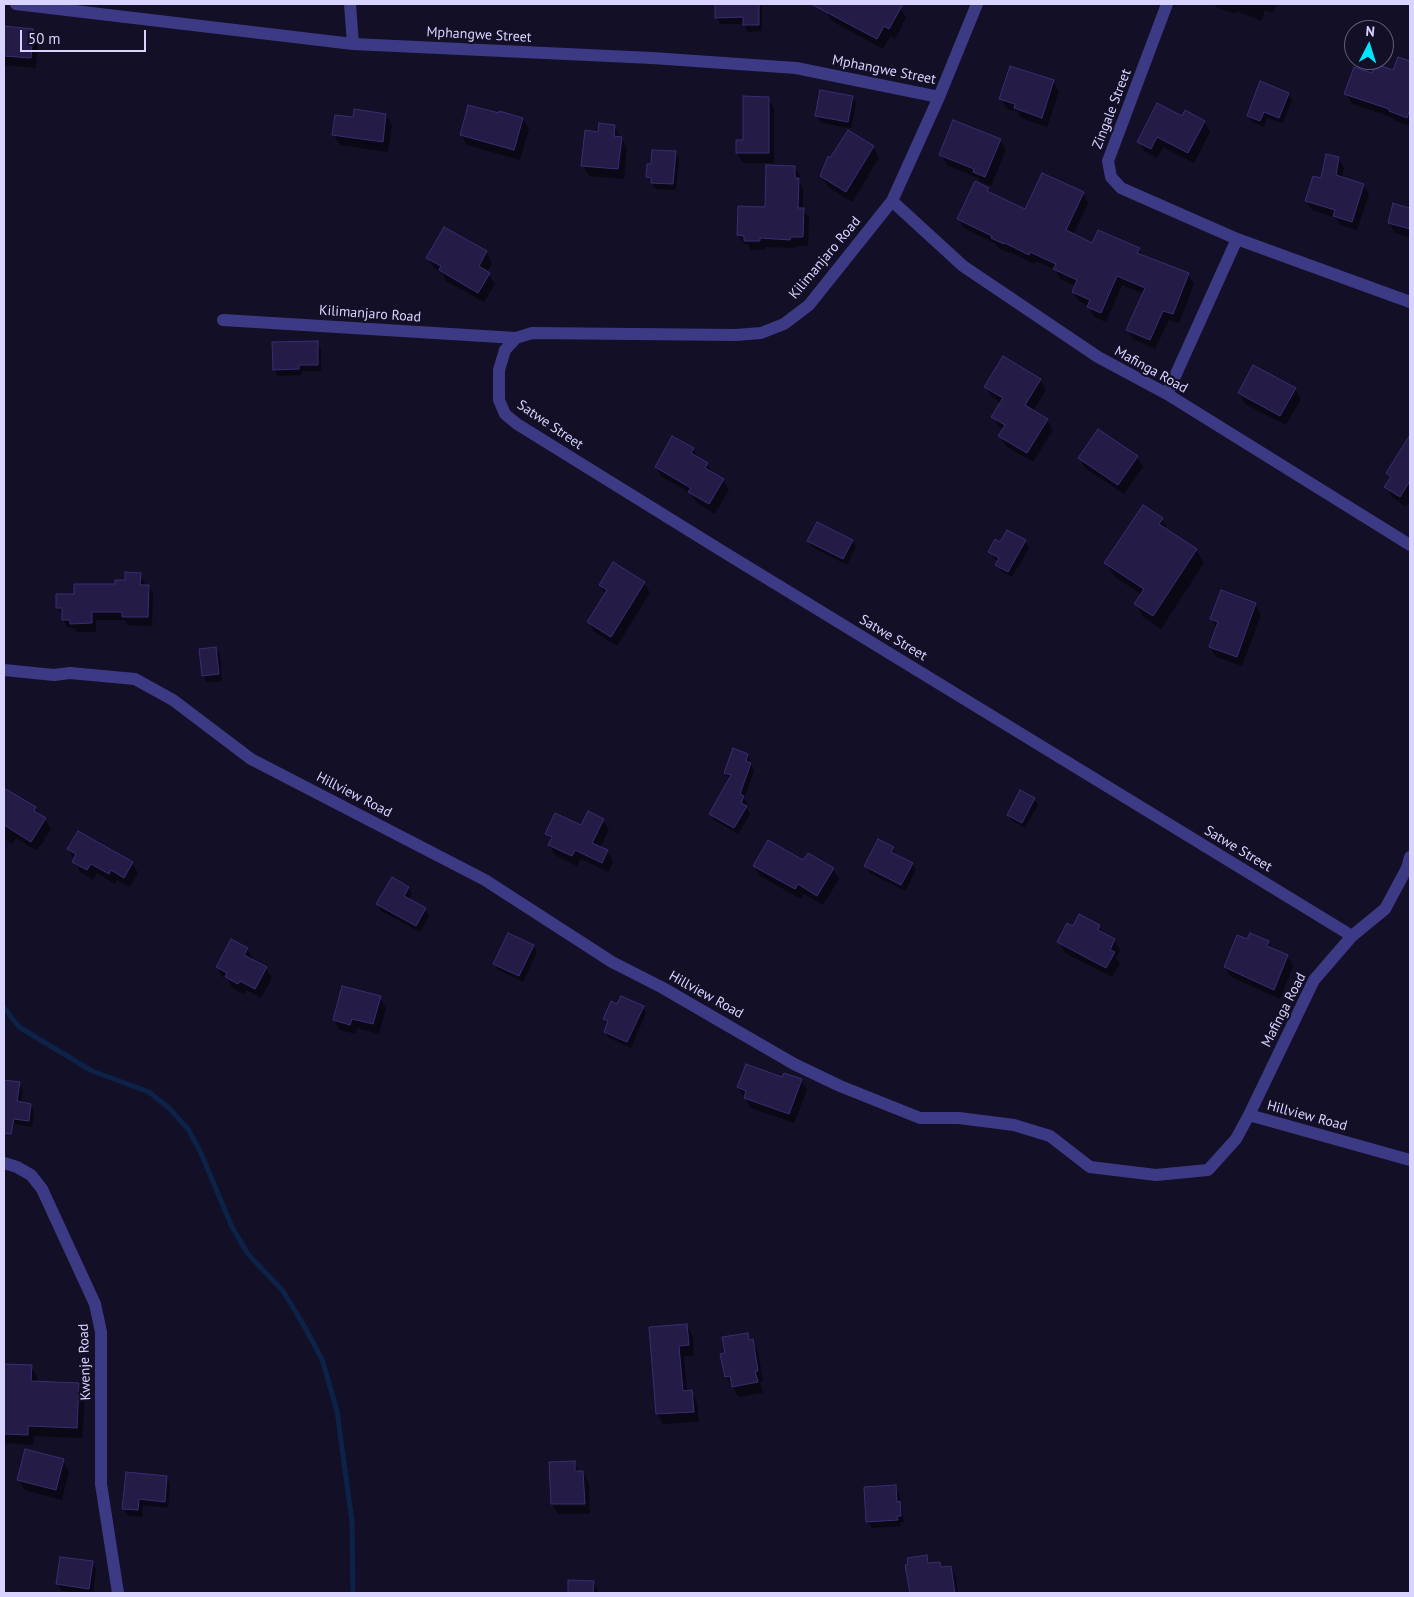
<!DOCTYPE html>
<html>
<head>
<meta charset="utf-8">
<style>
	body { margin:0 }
	#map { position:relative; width:1414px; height:1597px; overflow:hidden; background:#130f26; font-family:"PT Sans",sans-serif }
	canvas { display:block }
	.frame { position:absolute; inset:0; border:5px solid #d9d4ff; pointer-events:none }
	.north { position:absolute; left:1344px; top:20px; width:50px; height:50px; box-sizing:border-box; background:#130f26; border:1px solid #625e7d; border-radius:50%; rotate:5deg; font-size:14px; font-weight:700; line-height:20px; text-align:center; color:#d9d4ff }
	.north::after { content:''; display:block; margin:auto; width:18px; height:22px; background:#00e5ff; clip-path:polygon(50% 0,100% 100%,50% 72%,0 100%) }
	.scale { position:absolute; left:20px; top:30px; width:126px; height:22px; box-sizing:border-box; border:2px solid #d9d4ff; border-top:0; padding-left:6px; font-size:15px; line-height:18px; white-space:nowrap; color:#d9d4ff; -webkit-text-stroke:4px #130f26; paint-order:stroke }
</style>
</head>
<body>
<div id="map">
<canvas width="1414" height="1597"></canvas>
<div class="frame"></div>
<div class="north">N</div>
<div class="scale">50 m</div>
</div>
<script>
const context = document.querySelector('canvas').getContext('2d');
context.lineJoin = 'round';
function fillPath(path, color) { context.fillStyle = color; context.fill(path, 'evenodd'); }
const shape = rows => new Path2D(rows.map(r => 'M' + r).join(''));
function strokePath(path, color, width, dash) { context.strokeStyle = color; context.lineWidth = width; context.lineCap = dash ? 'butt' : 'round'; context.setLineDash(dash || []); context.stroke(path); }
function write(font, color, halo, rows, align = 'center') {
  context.font = font + ' "PT Sans",sans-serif'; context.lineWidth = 4.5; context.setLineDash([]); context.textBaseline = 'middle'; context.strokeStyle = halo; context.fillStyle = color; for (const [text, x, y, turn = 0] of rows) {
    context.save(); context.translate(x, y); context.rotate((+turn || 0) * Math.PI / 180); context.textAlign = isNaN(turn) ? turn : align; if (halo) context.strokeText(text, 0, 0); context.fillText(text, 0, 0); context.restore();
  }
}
const shadow = shape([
	[716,4,760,4,762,6,762,31,748,32,744,24,720,24,716,17],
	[830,4,892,4,900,8,906,18,895,39,890,36,883,49,832,21,826,11],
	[1215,4,1277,4,1273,13,1265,10,1261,21,1236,11,1235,14,1216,7],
	[4,28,32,30,38,40,36,68,4,65],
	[1399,59,1410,63,1410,126,1396,121,1394,118,1352,104,1346,93,1373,75,1394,72],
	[1053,82,1059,92,1047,127,1021,118,1018,112,1007,109,1001,98],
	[1288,94,1292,100,1283,123,1267,118,1264,127,1252,122,1248,116],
	[852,97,856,103,851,128,821,123,817,116],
	[768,98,774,108,774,163,743,163,737,153,737,141,744,141],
	[386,115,392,125,388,152,340,145,334,135,354,119],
	[1183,118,1204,121,1210,132,1194,163,1163,147,1157,158,1145,152,1139,142],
	[523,119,529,129,520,160,467,145,461,135],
	[614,126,627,148,624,179,589,176,583,165,599,133],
	[1000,140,1006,150,991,186,981,182,978,178,947,165,941,155],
	[873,147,879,158,852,202,827,186,821,176],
	[675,153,679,159,676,190,656,189,647,177,652,166],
	[1339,158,1344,168,1342,178,1363,185,1369,194,1357,230,1340,225,1336,218,1312,210,1306,201],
	[795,167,800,176,800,182,803,188,803,209,809,218,808,246,795,246,795,248,765,247,765,250,751,250,748,244,744,244,738,235,766,208],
	[988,189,991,194,1026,211,1083,193,1088,203,1073,235,1093,244,1139,249,1143,257,1188,274,1194,284,1179,323,1169,320,1155,349,1133,339,1128,330,1144,294,1122,285,1106,322,1094,317,1089,306,1079,301,1073,292,1076,286,1060,279,1056,270,1036,261,1034,264,1010,252,1010,253,998,248,996,244,964,228,958,219],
	[1394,202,1410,207,1410,238,1395,233,1389,223],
	[445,228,486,252,492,263,487,273,495,284,484,302,446,281,442,273,434,268,428,258],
	[317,342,321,349,321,371,302,371,302,375,278,376,274,370],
	[1040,380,1046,390,1033,411,1047,420,1053,430,1033,462,1006,446,1000,436,1004,430,999,427,993,417,1001,403,992,397,986,387],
	[1295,388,1301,399,1286,425,1245,404,1239,393],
	[1405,445,1410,448,1410,500,1406,507,1392,497,1386,487,1391,480,1387,473],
	[693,449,699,459,707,464,712,473,723,480,729,490,715,514,696,502,690,493,662,477,656,467],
	[1137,457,1143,467,1124,494,1085,468,1080,458],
	[1162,519,1169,532,1196,550,1204,563,1161,629,1143,617,1136,604,1142,595,1114,576,1106,563],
	[852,540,856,547,847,565,812,547,808,541],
	[1025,541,1029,548,1012,577,1001,571,997,565,999,561,994,559,990,552,1001,544],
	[140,574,145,583,145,586,149,586,153,595,152,626,128,625,125,620,96,620,96,632,77,632,75,628,68,628,63,620,63,616,57,607,75,595,116,585],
	[644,583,650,593,617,646,594,632,589,622,606,595,600,585],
	[1255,604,1261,615,1242,666,1216,657,1210,646,1217,629,1211,619],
	[216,648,220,655,222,681,207,682,203,676],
	[748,755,754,771,744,798,747,804,746,807,750,814,738,834,714,820,710,814,730,780,725,773],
	[4,789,35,808,39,815,45,819,51,829,37,851,16,838,13,844,4,839],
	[1034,799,1038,805,1025,828,1012,821,1008,815],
	[603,820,609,830,600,847,607,851,613,862,608,872,581,859,577,866,555,855,549,845,551,841,547,833],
	[893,848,896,856,912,864,916,870,905,891,870,873,866,866],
	[69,849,132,863,138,873,130,887,117,880,115,884,97,873,93,880,80,872],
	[804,862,833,869,839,879,823,905,804,894,801,899,760,876,754,866],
	[408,888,412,894,409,900,425,909,429,916,420,932,381,911,378,904],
	[1099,926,1104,935,1114,940,1120,950,1116,958,1120,964,1112,977,1065,953,1059,942,1073,928],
	[1248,940,1268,942,1273,950,1287,956,1293,966,1280,999,1231,977,1225,967],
	[533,946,537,952,523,982,498,970,495,964],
	[247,949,253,959,252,961,266,968,272,978,261,998,246,990,244,994,232,988,228,980,223,977,217,967],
	[380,998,386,1008,379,1034,357,1028,356,1034,340,1030,334,1020],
	[618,1006,643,1007,646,1013,631,1048,609,1038,605,1032,608,1025,604,1019],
	[783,1078,801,1080,807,1090,794,1123,751,1108,738,1087],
	[4,1081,19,1084,23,1090,21,1103,31,1105,34,1112,32,1127,4,1122],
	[687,1326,693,1336,694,1356,684,1356,687,1392,691,1392,697,1402,699,1422,663,1424,657,1414,650,1329],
	[747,1334,758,1351,763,1381,760,1381,763,1393,739,1397,726,1377,727,1354],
	[4,1365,31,1366,37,1377,37,1382,79,1384,85,1395,82,1438,34,1436,33,1445,4,1443],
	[63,1461,69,1471,62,1500,25,1490,19,1480],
	[550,1463,574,1463,580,1472,583,1472,589,1483,590,1514,558,1514,552,1504],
	[167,1477,170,1484,168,1508,143,1505,142,1517,127,1515,123,1508],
	[895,1486,899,1493,904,1522,900,1523,901,1526,872,1528,868,1522],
	[926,1556,931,1564,939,1563,942,1568,950,1567,956,1577,958,1593,911,1593,907,1566],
	[92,1562,96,1569,93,1593,62,1591,58,1584],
	[569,1581,593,1582,599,1593,569,1593]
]);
const stream = shape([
	[4,1008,19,1027,92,1071,149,1092,169,1108,188,1129,201,1153,232,1227,248,1254,283,1291,303,1324,322,1359,337,1411,352,1522,353,1593]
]);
const building = shape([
	[715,4,759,4,759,25,743,25,743,17,715,18,715,4],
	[811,4,903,4,889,29,884,26,877,39,811,4],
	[4,26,33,29,31,58,4,56,4,26],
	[1398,57,1410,61,1410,109,1407,118,1389,111,1389,109,1344,94,1354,67,1372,73,1375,64,1393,70,1398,57],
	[1010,66,1054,80,1042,118,1014,108,1015,104,999,99,1010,66],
	[1260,81,1289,93,1279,118,1264,112,1260,121,1247,116,1260,81],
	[820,90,853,96,848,122,815,116,820,90],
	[743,96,769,97,769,153,736,153,736,140,743,140,743,96],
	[1157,103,1182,116,1185,110,1205,121,1188,153,1157,137,1151,149,1137,142,1157,103],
	[468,105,499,113,499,111,523,118,514,150,460,135,468,105],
	[354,109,386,114,383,142,332,135,335,115,353,117,354,109],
	[953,120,1001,139,985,177,973,172,974,169,939,155,953,120],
	[599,123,615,125,614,136,622,137,618,169,581,166,585,130,598,132,599,123],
	[848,130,874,146,846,192,820,176,828,156,830,158,848,130],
	[652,150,676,151,673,184,651,183,651,178,646,177,647,164,651,164,652,150],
	[1326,154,1339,157,1336,175,1364,184,1352,222,1333,216,1335,210,1305,201,1313,176,1321,178,1326,154],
	[766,165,795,166,795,178,799,178,798,208,804,208,803,237,791,237,790,240,760,238,760,241,744,241,744,236,737,235,738,206,765,207,766,165],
	[1042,173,1084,192,1066,230,1092,243,1098,230,1140,248,1137,253,1189,273,1173,314,1163,311,1150,340,1126,330,1145,288,1117,276,1101,313,1087,307,1090,300,1072,292,1077,280,1053,269,1056,264,1030,252,1029,255,1005,243,1004,244,991,238,992,236,957,219,975,181,989,188,987,191,1025,209,1042,173],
	[1393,203,1410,208,1410,229,1388,223,1393,203],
	[444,227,487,251,479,266,490,273,478,293,439,270,441,266,426,258,444,227],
	[318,341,318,365,299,365,299,369,273,370,272,342,318,341],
	[1003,356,1041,379,1025,405,1048,419,1027,453,998,436,1005,425,991,417,1003,398,984,387,1003,356],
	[1253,365,1296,388,1280,416,1238,393,1253,365],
	[1098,429,1138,456,1118,485,1078,458,1098,429],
	[1410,435,1410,481,1400,497,1384,487,1391,477,1386,473,1410,435],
	[672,436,694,448,691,453,708,463,705,468,724,479,709,504,688,492,691,488,655,467,672,436],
	[1143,505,1163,518,1159,524,1197,549,1153,616,1134,604,1144,589,1104,563,1143,505],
	[817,522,853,540,843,559,807,541,817,522],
	[1007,530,1026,540,1008,572,995,565,999,558,988,552,995,539,1000,542,1007,530],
	[613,562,645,582,611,637,587,622,607,590,599,585,613,562],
	[125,572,141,573,140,585,149,585,148,617,122,617,122,612,92,612,92,623,70,624,70,620,62,620,62,608,56,608,56,594,74,594,74,584,115,584,115,580,125,580,125,572],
	[1221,590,1256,603,1237,657,1209,647,1218,622,1210,619,1221,590],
	[216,647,219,674,202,676,199,649,216,647],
	[733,748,748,754,746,761,751,763,740,794,744,796,741,803,747,806,734,828,709,814,731,775,724,773,733,748],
	[4,788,36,807,34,811,46,818,31,842,4,825,4,788],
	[1020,790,1035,798,1022,823,1007,815,1020,790],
	[588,811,604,819,592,843,608,850,602,863,575,850,572,856,548,845,552,837,545,834,555,813,581,825,588,811],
	[78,831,133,862,124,878,111,870,109,874,91,864,87,870,72,862,76,854,67,849,78,831],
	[878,839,894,847,891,852,913,863,901,885,864,866,878,839],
	[768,840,803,860,808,853,834,868,817,896,798,884,795,889,753,866,768,840],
	[392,877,409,887,404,896,426,908,416,926,376,904,392,877],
	[1079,914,1100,925,1098,930,1115,939,1110,950,1115,952,1106,968,1057,942,1067,923,1073,926,1079,914],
	[508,933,534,945,519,976,493,964,508,933],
	[1250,933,1269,941,1267,946,1288,955,1274,990,1224,967,1237,935,1247,939,1250,933],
	[231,939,248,948,244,955,267,967,255,989,240,981,238,984,225,977,227,973,216,967,231,939],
	[342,986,381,996,373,1024,352,1019,350,1025,333,1020,342,986],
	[621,996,644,1006,627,1042,604,1032,608,1021,603,1019,611,1001,617,1004,621,996],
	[746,1064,782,1077,784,1073,802,1079,789,1114,744,1098,746,1091,737,1087,746,1064],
	[4,1080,20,1082,17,1101,31,1104,29,1121,14,1119,11,1134,4,1133,4,1080],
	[687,1324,689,1345,679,1346,683,1391,692,1390,694,1412,656,1414,649,1327,687,1324],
	[748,1333,749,1340,753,1339,758,1371,755,1371,758,1382,732,1387,730,1376,725,1377,720,1354,725,1353,722,1337,748,1333],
	[4,1364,32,1365,31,1381,79,1383,77,1428,28,1426,28,1435,4,1434,4,1364],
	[25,1449,64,1459,56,1490,17,1480,25,1449],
	[575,1461,575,1471,583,1471,585,1504,551,1504,549,1462,575,1461],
	[126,1472,167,1476,165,1502,139,1499,138,1510,122,1509,126,1472],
	[896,1485,897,1502,900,1501,901,1516,897,1516,898,1520,866,1522,864,1487,896,1485],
	[927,1555,928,1563,940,1562,941,1567,951,1566,955,1593,910,1593,905,1565,908,1564,907,1558,927,1555],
	[60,1557,93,1561,89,1589,56,1584,60,1557],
	[568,1580,594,1581,593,1593,568,1593,568,1580]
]);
const street = shape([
	[16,4,353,44,652,58,796,68,939,97],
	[350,4,353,44],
	[977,4,939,97,892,201,809,305,784,324,761,333,736,335,532,333,516,338,505,350,499,370,499,400,505,414,517,424,722,551,1352,936],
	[1167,4,1108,161,1111,177,1121,188,1237,239,1410,302],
	[892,201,963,266,1098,357,1167,394,1410,545],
	[223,320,516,338],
	[1167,394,1237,239],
	[4,670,54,675,70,673,135,679,173,700,251,759,485,880,612,962,663,988,794,1064,840,1086,920,1118,959,1118,1014,1125,1050,1136,1090,1167,1156,1175,1208,1170,1236,1139,1249,1115,1410,1160],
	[1249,1115,1314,980,1352,936,1385,909,1407,868,1410,857],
	[4,1163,17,1167,31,1175,42,1189,95,1304,101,1332,101,1484,118,1593]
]);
const streetNames = [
	["Mphangwe Street",479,35,3],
	["Mphangwe Street",884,70,11],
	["Zingale Street",1112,109,-69],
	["Kilimanjaro Road",825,258,-50],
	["Kilimanjaro Road",370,314,4],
	["Mafinga Road",1151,370,29],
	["Satwe Street",550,425,34],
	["Satwe Street",893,638,31],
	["Hillview Road",354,795,27],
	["Satwe Street",1238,849,31],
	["Hillview Road",706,995,29],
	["Mafinga Road",1284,1010,-63],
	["Hillview Road",1307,1116,15],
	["Kwenje Road",85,1362,-92]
];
fillPath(shadow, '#0007');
strokePath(stream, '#0c2248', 5);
fillPath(building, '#241b47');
strokePath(building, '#3b2d73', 1);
strokePath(street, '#3d3a85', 12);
write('14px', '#d9d4ff', '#130f26', streetNames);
</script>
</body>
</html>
